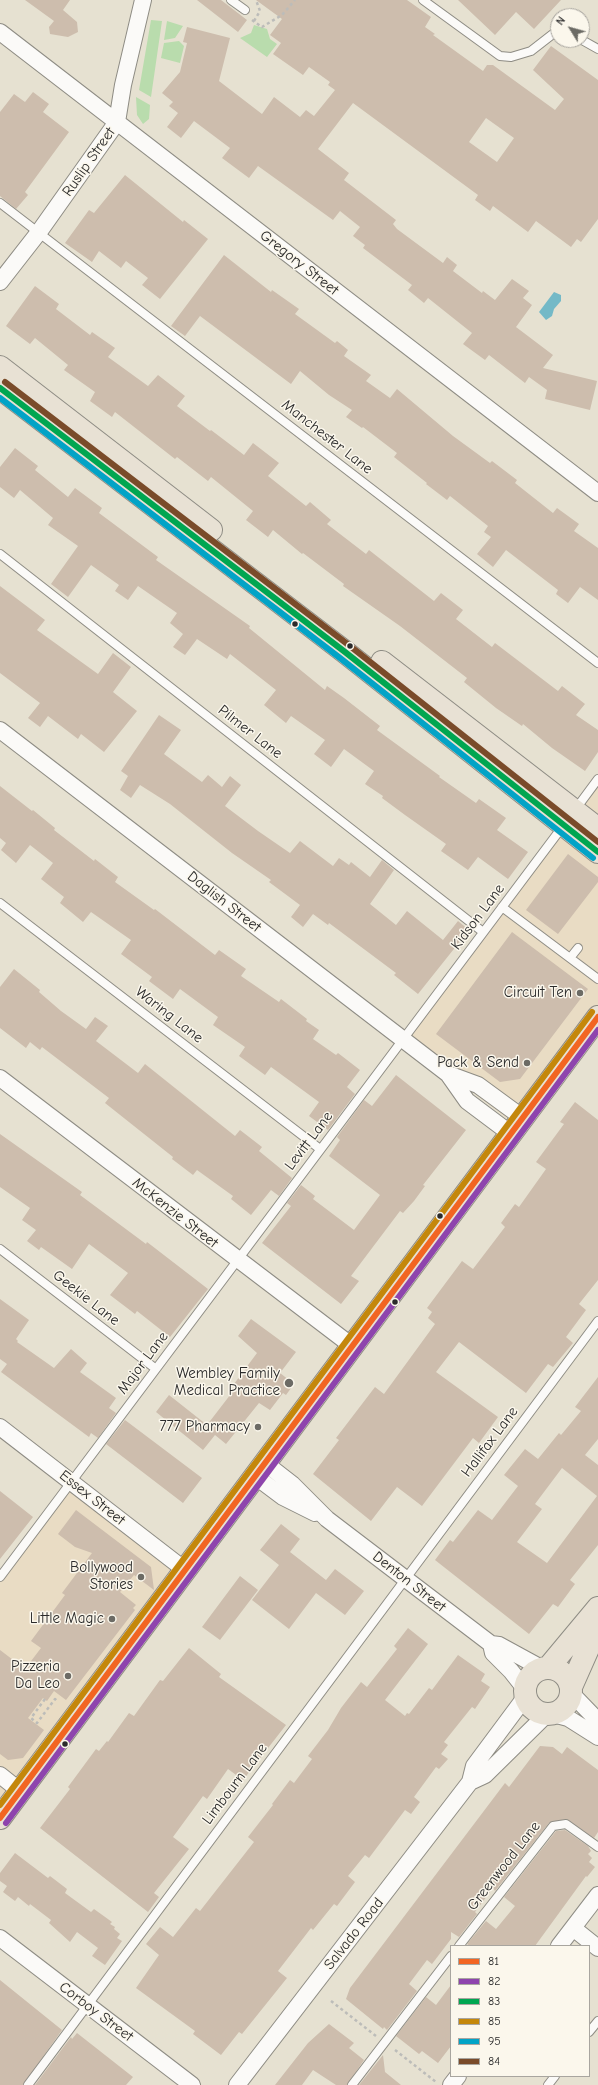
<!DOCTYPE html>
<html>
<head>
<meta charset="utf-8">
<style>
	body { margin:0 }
	#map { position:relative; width:598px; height:2085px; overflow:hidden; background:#e6e1d1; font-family:"Comic Neue",sans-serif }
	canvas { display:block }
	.legend { position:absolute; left:450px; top:1945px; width:140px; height:132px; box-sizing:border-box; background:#fbf7ec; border:1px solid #a8a59f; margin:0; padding:5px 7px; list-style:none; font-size:12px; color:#2b2b2b }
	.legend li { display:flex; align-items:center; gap:8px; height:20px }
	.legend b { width:20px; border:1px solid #a8a59f }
	.north { position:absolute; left:550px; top:8px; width:40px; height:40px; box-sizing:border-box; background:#fbf7ec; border:1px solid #a8a59f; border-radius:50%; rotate:307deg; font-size:11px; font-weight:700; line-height:16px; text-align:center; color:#2b2b2b }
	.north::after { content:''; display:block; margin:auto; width:14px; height:18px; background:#6c6b65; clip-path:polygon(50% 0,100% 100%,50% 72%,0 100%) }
</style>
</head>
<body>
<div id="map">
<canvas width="598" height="2085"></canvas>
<ul class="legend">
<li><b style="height:5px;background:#f26522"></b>81</li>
<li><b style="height:5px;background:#8e44ad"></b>82</li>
<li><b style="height:5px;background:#00a651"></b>83</li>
<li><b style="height:5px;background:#c4870b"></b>85</li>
<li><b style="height:5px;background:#02a3c6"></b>95</li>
<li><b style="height:5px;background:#7a4b2a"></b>84</li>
</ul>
<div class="north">N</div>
</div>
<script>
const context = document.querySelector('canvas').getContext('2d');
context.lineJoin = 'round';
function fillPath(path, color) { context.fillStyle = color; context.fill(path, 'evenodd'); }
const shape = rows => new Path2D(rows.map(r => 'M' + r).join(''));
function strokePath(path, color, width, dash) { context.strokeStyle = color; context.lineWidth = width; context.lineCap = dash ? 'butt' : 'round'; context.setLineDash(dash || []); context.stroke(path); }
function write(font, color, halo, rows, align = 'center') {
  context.font = font + ' "Comic Neue",sans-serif'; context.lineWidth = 3; context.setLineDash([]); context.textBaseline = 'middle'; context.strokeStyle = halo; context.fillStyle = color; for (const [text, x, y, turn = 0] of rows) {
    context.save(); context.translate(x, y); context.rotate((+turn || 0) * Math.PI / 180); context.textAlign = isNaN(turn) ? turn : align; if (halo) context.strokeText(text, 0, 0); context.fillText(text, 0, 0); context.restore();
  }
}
const built = shape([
	[598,779,598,1017,517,1126,403,1039],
	[71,1482,180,1571,0,1813,0,1577]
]);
const green = shape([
	[151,20,162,21,151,97,139,90],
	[167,21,183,26,175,38,164,40],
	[254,25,267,29,270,39,277,44,267,57,240,38,251,33],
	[179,41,184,46,180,63,161,58,164,43],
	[136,97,150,105,149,119,143,124,137,115]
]);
const water = shape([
	[554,292,561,295,561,301,554,309,552,316,546,320,539,312]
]);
const building = shape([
	[25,0,70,0,63,10,77,22,78,32,68,37,50,34,49,27,54,21],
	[197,0,221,0,247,20,238,32],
	[256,0,407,0,431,17,425,27,435,34,433,35,483,71,487,65,493,65,555,110,564,99,533,70,551,46,598,80,598,219,581,242,577,239,571,247,536,221,528,232,493,206,490,211,475,200,478,195,353,103,318,149,349,173,344,180,396,220,393,224,397,229,443,263,447,257,457,265,453,271,482,293,483,291,495,300,512,279,529,291,523,298,532,305,516,327,553,355,543,368,597,381,590,410,545,399,547,390,529,377,525,383,489,355,485,360,463,344,472,333,428,298,424,303,408,290,412,285,363,248,365,245,353,236,360,227,340,211,333,220,258,166,249,178,222,158,230,148,194,121,181,138,167,127,178,113,169,106,173,102,162,93,180,72,187,43,183,42,187,27,230,38,219,81,262,114,274,97,300,117,306,110,314,116,335,90,328,85,330,82,309,67,303,75,273,54,281,43,270,35,282,19],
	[486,118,514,138,497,162,469,142],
	[458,0,561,0,534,29,516,12,495,35],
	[33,92,49,104,43,112,69,132,25,192,28,195,16,209,0,196,0,112,14,94,25,102],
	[125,175,183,222,184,220,208,239,160,299,142,285,148,278,126,261,121,268,99,251,92,262,65,243,89,210,94,213],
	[224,255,271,292,272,290,299,309,295,314,335,343,337,341,348,350,344,356,371,375,366,381,390,398,397,389,453,436,490,463,492,461,517,480,515,483,553,513,557,508,579,524,574,531,598,548,598,600,580,587,568,603,556,594,558,590,506,550,493,567,477,554,491,537,484,532,488,526,450,496,447,500,426,484,427,483,394,457,397,453,363,427,362,428,346,417,352,410,329,395,300,371,291,384,200,316,185,336,171,326],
	[35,286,59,304,56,309,90,335,92,332,115,348,108,357,148,386,158,375,185,396,177,406,210,431,211,430,244,455,253,443,279,463,268,476,306,506,310,502,331,520,327,524,366,554,369,550,434,601,441,593,463,610,456,619,492,647,495,643,558,691,562,686,585,704,576,715,598,730,598,752,585,771,552,748,523,724,522,726,496,708,464,682,467,678,400,626,343,586,344,584,303,553,302,554,273,530,268,537,246,520,253,511,211,477,208,481,177,457,175,459,115,412,112,417,90,401,95,392,64,370,68,365,35,338,30,344,6,326],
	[15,448,38,466,35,470,68,497,75,488,102,508,99,513,158,557,156,560,250,626,249,628,325,690,327,686,344,698,380,726,377,730,440,776,439,777,476,803,479,799,506,818,497,830,528,852,508,879,478,857,468,870,441,851,446,844,405,815,382,798,383,796,365,784,374,771,344,749,331,767,314,754,325,740,291,716,286,723,264,705,276,690,230,654,227,659,197,639,185,655,173,647,183,634,170,623,177,613,138,586,128,600,115,591,119,585,91,565,68,597,51,584,78,546,48,525,53,518,20,490,14,498,0,487,0,467],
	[0,586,45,620,37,630,98,674,113,653,131,667,113,692,137,711,104,752,81,734,78,739,48,716,40,727,28,718,40,703,0,673],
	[159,715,181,730,164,754,202,782,208,775,222,787,230,776,241,785,225,806,258,831,290,853,300,841,333,866,339,858,349,865,351,862,370,877,382,860,394,870,370,904,396,925,407,911,443,940,458,921,469,930,418,994,394,975,396,973,329,923,328,925,313,914,303,927,291,917,300,905,269,882,271,880,232,853,170,804,140,785,131,798,120,790,128,776,121,771],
	[0,786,32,811,33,810,55,828,54,830,94,861,95,859,118,877,115,882,154,910,155,909,215,955,219,950,246,969,241,976,279,1002,281,999,307,1019,306,1021,319,1030,313,1039,336,1055,338,1053,360,1070,347,1087,355,1094,328,1130,309,1116,319,1102,271,1067,265,1075,239,1056,245,1047,213,1025,218,1017,180,989,173,999,149,981,152,977,121,954,131,940,91,912,83,922,60,903,64,897,41,879,53,863,30,845,16,863,1,850,6,843,0,838],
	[568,854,598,877,598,882,558,934,526,910],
	[512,932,588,989,520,1079,500,1082,436,1034],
	[14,969,40,990,39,992,61,1011,86,1029,95,1017,108,1026,96,1041,138,1073,145,1064,235,1136,240,1130,262,1147,259,1151,292,1178,279,1196,271,1190,251,1215,231,1199,233,1196,197,1170,193,1175,172,1159,173,1157,105,1103,109,1098,42,1047,40,1050,30,1042,26,1048,0,1028,0,987],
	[396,1075,466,1130,423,1185,425,1186,414,1201,403,1213,400,1211,351,1276,359,1281,341,1304,262,1243,291,1206,287,1203,301,1185,315,1196,313,1199,354,1230,380,1195,329,1156,340,1140,337,1137,364,1100,372,1106],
	[575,1102,598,1120,598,1280,579,1304,586,1310,566,1337,573,1343,553,1367,548,1364,526,1393,459,1342,436,1372,498,1417,479,1443,473,1438,422,1506,397,1487,371,1521,313,1474,339,1440,336,1438,375,1387,384,1394,435,1324,428,1318,432,1312,427,1308,462,1261,473,1269,505,1227,501,1223,515,1204,519,1207,546,1169,536,1162,564,1124,560,1122],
	[0,1134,82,1192,80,1195,146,1244,147,1242,208,1289,170,1337,137,1311,135,1314,110,1295,128,1273,89,1244,72,1269,41,1247,39,1250,27,1241,36,1230,22,1220,30,1208,0,1187],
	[0,1299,29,1320,16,1339,18,1341,17,1342,54,1368,71,1349,87,1363,80,1372,116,1398,109,1408,116,1413,98,1438,91,1433,89,1437,1,1372,7,1364,0,1359],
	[251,1319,296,1352,280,1373,294,1384,286,1395,283,1393,270,1410,259,1403,226,1444,215,1435,203,1450,156,1412,169,1395,207,1425,237,1386,234,1384,257,1353,238,1336],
	[598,1377,598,1439,585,1455,598,1465,598,1545,570,1580,575,1584,558,1607,553,1604,529,1634,435,1560,450,1540,453,1542,478,1510,492,1520,518,1486,504,1475,525,1449,538,1459,559,1433,561,1435,581,1411,575,1407],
	[562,1468,597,1496,547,1563,517,1542,542,1509,535,1504],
	[125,1420,202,1478,183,1503,106,1444],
	[0,1491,33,1517,0,1559],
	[76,1510,151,1567,154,1590,134,1575,120,1592,136,1605,133,1608,135,1610,66,1700,54,1691,47,1701,43,1698,28,1718,44,1730,23,1758,8,1760,0,1754,0,1650,25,1669,41,1648,31,1641,65,1595,62,1593,92,1553,75,1547,58,1534],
	[281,1524,300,1539,290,1552,326,1580,335,1569,364,1591,345,1615,316,1593,289,1629,252,1600,279,1565,260,1550],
	[240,1576,258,1590,220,1640,202,1627],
	[408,1628,428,1644,385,1700,405,1716,407,1713,409,1714,429,1688,432,1690,458,1655,485,1674,481,1681,490,1687,475,1709,472,1707,444,1742,448,1745,441,1754,448,1759,439,1769,436,1767,414,1797,420,1802,411,1814,405,1810,369,1858,365,1855,348,1876,355,1882,337,1906,334,1904,313,1930,311,1928,278,1971,287,1978,242,2034,239,2032,221,2055,193,2034,195,2031,136,1988,159,1955,146,1944,160,1927,173,1937,196,1908,200,1911,254,1842,248,1837,273,1805,272,1804,290,1780,294,1783,312,1759,308,1756,328,1730,341,1708,361,1682,367,1687,397,1649,394,1646],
	[189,1648,221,1674,219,1677,286,1725,243,1780,228,1769,207,1799,203,1796,173,1837,189,1849,154,1893,159,1897,148,1912,40,1828,70,1789,68,1787,96,1749,99,1751,107,1741,108,1742,129,1713,134,1716,160,1680,163,1681],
	[540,1746,553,1747,562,1754,567,1747,598,1770,598,1832,594,1838,566,1819,549,1823,495,1891,493,1888,475,1912,477,1914,459,1937,451,1932,451,1939,432,1964,427,1960,409,1984,417,1991,387,2030,384,2027,383,2029,346,1999,350,1988,505,1783,509,1787],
	[565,1830,588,1846,591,1851,588,1854,592,1858,589,1862,595,1867,587,1877,586,1876,535,1946,470,1946,467,1944,486,1921,496,1929,515,1906,504,1897,556,1831],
	[15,1853,48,1878,50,1876,67,1889,65,1893,91,1912,94,1909,112,1922,110,1924,115,1927,114,1929,120,1934,117,1938,122,1941,105,1965,92,1956,98,1948,77,1932,70,1942,49,1923,51,1920,30,1904,29,1906,18,1897,15,1901,3,1892,7,1886,0,1881,0,1873],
	[0,1980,62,2030,23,2085,0,2085],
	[451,1985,451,2046,438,2063,422,2051,419,2054,396,2036,426,1997,436,2005],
	[329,2024,354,2043,349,2048,364,2060,347,2085,336,2085,313,2070,302,2085,275,2085,308,2043],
	[77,2033,133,2077,126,2085,35,2085,71,2037,72,2039],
	[383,2055,385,2072,401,2085,359,2085]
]);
const path = shape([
	[252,20,262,27,282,15,295,0],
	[254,21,260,11,256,0],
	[45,1699,31,1718,37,1723,55,1699,58,1702],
	[331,2001,376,2036],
	[395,2050,436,2082]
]);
const service = shape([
	[231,0,245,10],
	[423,0,500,56,511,57,531,51,558,30],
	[582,40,598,49],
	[0,203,598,663],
	[0,554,483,932],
	[575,810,598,779],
	[0,903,320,1149],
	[502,907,598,979],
	[570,958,578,948],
	[0,1249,156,1369],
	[0,1577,563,826],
	[459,1946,553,1826,566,1824,598,1847],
	[589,2032,598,2021],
	[28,2085,598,1321],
	[352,2085,451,1956],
	[548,2085,555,2076]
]);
const minor = shape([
	[0,32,598,493],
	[0,282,39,232,117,122,123,85,143,0],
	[0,730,448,1074,467,1101,511,1134],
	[448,1074,478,1085,523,1118],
	[0,1078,352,1346],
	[0,1427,185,1570],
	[265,1463,292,1484,327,1519,491,1644,499,1645,543,1669],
	[255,1476,283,1497,315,1513],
	[491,1644,493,1653,511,1671,526,1690],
	[571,1693,598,1721],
	[553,1714,568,1718,598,1737],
	[0,1775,20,1791],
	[470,1782,485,1775,547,1714],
	[573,1928,598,1948],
	[0,1938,192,2085],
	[559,1946,598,1895],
	[237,2085,470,1782,474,1766,526,1696],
	[451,2085,458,2076]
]);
const primary = shape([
	[0,367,211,530],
	[0,388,345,652,598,852],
	[382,662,598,829],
	[548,1668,598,1608],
	'525 1691a23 23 0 1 1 46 0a23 23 0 1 1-46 0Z',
	[571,1687,598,1626],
	[0,1818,598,1017]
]);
const bus1 = shape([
	[0,1818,598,1017]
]);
const bus2 = shape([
	[6,1823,598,1030]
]);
const bus3 = shape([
	[0,388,345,652,598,852]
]);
const bus4 = shape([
	[0,1805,592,1012]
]);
const bus5 = shape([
	[0,398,340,658,593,858]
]);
const bus6 = shape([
	[5,382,350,646,598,842]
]);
const markers = [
	[295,624,3.5,"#2b2b2b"],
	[350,646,3.5,"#2b2b2b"],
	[580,993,4,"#6c6b65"],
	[527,1063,4,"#6c6b65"],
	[440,1216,3.5,"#2b2b2b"],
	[395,1302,3.5,"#2b2b2b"],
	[289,1383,5,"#6c6b65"],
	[258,1427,4,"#6c6b65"],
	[141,1577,4,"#6c6b65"],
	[112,1619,4,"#6c6b65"],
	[68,1676,4,"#6c6b65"],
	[65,1744,3.5,"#2b2b2b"]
];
const streetNames = [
	["Ruslip Street",89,162,-55],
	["Gregory Street",299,263,38],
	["Manchester Lane",327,437,38],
	["Pilmer Lane",250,732,38],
	["Daglish Street",224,902,38],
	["Kidson Lane",478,917,-53],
	["Waring Lane",169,1015,38],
	["Levitt Lane",309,1141,-53],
	["McKenzie Street",175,1213,38],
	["Geekie Lane",86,1298,38],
	["Major Lane",143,1363,-53],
	["Hallifax Lane",490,1442,-53],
	["Essex Street",92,1498,38],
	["Denton Street",409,1582,38],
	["Limbourn Lane",235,1784,-53],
	["Greenwood Lane",504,1866,-52],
	["Salvado Road",354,1934,-52],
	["Corboy Street",96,2012,37]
];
const poiNames = [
	["Circuit Ten",572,993],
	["Pack & Send",519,1063],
	["Wembley Family",280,1374],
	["Medical Practice",280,1391],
	["777 Pharmacy",250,1427],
	["Bollywood",133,1568],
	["Stories",133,1585],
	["Little Magic",104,1619],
	["Pizzeria",60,1667],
	["Da Leo",60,1684]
];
fillPath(built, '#e9dcc4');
fillPath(green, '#b9dcad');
fillPath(water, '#74b9c7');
fillPath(building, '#cdbdad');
strokePath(service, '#8e8c84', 10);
strokePath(minor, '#8e8c84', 18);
strokePath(primary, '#8e8c84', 24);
strokePath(path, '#bcbcb9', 2.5, [3, 3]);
strokePath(service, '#fbfaf8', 8);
strokePath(minor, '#fbfaf8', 16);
strokePath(primary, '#e8e1d4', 22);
strokePath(bus1, '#f26522', 6);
strokePath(bus2, '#8e44ad', 6);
strokePath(bus3, '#00a651', 6);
strokePath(bus4, '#c4870b', 6);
strokePath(bus5, '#02a3c6', 6);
strokePath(bus6, '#7a4b2a', 6);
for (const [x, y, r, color] of markers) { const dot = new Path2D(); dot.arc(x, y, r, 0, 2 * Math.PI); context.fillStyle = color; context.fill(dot); strokePath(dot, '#fbf7ec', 1.5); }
write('15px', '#2b2b2b', '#fbf7ec', streetNames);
write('15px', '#2b2b2b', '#fbf7ec', poiNames, 'right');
</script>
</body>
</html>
